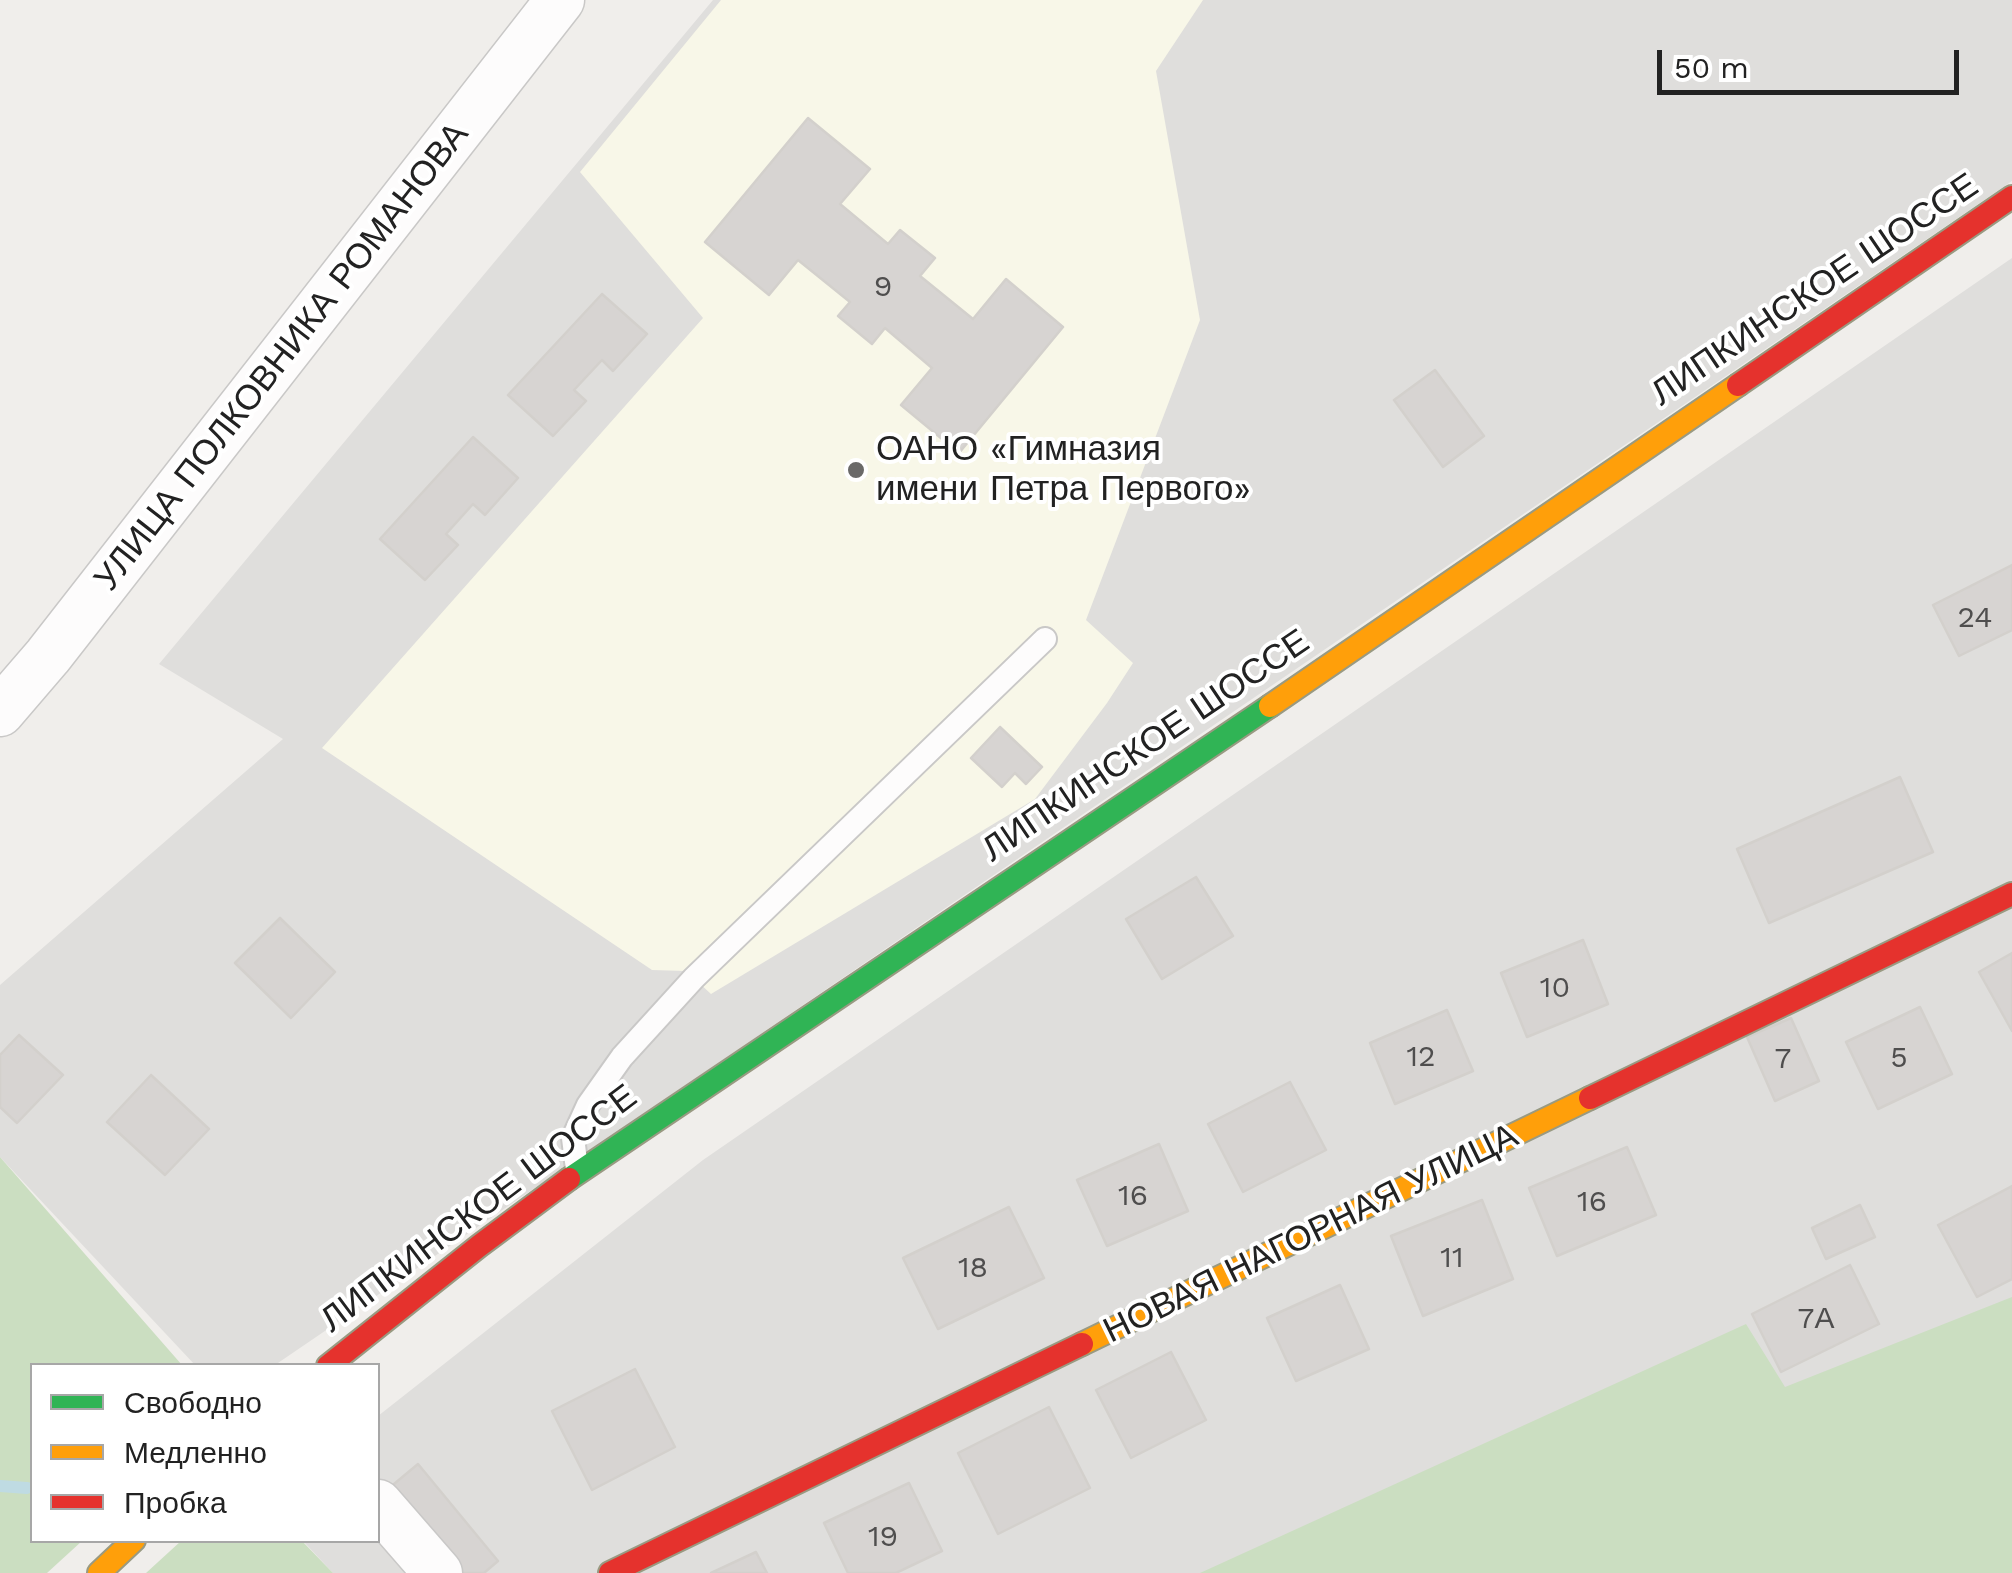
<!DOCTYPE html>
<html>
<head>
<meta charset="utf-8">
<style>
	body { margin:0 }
	#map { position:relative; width:2012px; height:1573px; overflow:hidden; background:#f0eeeb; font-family:"Work Sans",sans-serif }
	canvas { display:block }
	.legend { position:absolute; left:30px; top:1363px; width:350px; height:180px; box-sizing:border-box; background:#fff; border:2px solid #a7a7a7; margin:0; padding:12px 18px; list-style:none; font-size:30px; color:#222 }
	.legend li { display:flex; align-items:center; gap:20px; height:50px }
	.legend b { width:50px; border:2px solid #a7a7a7 }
	.scale { position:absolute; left:1657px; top:50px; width:302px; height:45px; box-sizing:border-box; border:5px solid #222; border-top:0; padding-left:12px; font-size:30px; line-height:35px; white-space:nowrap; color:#222; -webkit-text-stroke:8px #fff; paint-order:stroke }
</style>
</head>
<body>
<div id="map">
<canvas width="2012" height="1573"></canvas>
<ul class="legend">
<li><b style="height:12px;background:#30b455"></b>Свободно</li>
<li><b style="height:12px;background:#ff9f0a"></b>Медленно</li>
<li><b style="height:12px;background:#e5322d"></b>Пробка</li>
</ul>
<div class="scale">50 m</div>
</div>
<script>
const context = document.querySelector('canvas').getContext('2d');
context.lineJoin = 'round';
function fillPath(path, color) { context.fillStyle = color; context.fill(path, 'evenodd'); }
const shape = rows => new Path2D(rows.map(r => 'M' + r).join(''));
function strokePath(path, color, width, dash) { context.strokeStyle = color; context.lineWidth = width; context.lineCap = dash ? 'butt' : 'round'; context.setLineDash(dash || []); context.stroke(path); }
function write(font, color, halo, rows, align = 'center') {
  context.font = font + ' "Work Sans",sans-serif'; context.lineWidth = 8; context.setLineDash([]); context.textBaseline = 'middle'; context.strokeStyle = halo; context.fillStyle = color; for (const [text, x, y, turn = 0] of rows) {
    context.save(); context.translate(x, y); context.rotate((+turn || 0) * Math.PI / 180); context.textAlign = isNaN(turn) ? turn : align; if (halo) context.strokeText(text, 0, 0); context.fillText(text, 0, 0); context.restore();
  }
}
const residential = shape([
	[713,0,2012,0,2012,181,275,1365,195,1365,0,1157,0,985,283,739,159,664],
	[2012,258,2012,1561,1972,1573,333,1573,303,1541,378,1540,378,1416,703,1160]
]);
const education = shape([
	[721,0,1203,0,1156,71,1200,320,1086,620,1133,663,1107,703,1035,799,711,994,686,971,652,970,322,748,703,318,580,172]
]);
const forest = shape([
	[0,1157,182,1365,32,1366,32,1540,82,1541,47,1573,0,1573],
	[2012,1297,2012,1573,1200,1573,1746,1324,1785,1387],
	[181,1541,302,1541,333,1573,146,1573]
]);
const stream = shape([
	[0,1486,27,1488]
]);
const building = shape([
	[808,118,870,169,840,204,888,244,900,230,935,258,920,276,973,319,1006,279,1063,327,959,453,901,405,932,368,885,328,872,344,838,316,850,302,798,260,769,295,705,242,808,118],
	[602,294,647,334,613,371,602,360,574,390,586,401,553,436,508,395,602,294],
	[1435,370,1484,436,1443,467,1394,400,1435,370],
	[473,437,518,478,485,515,473,504,446,534,458,545,425,580,380,539,473,437],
	[2012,565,2012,630,1959,656,1933,605,2012,565],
	[1000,727,1042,767,1026,784,1015,773,1002,787,971,758,1000,727],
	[1900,777,1933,852,1769,923,1737,849,1900,777],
	[1196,877,1233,936,1162,979,1126,919,1196,877],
	[280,918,335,972,291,1018,235,963,280,918],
	[1583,940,1608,1004,1527,1037,1501,973,1583,940],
	[2012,953,2012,1031,1979,972,2012,953],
	[1920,1007,1952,1074,1878,1109,1846,1042,1920,1007],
	[1447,1010,1473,1071,1395,1104,1370,1043,1447,1010],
	[1791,1018,1819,1081,1775,1101,1747,1037,1791,1018],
	[19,1035,63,1075,17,1123,0,1107,0,1055,19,1035],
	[151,1075,209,1129,165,1175,107,1122,151,1075],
	[1290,1082,1326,1150,1243,1192,1208,1124,1290,1082],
	[1159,1144,1188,1211,1107,1246,1077,1180,1159,1144],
	[1627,1147,1656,1215,1557,1256,1529,1188,1627,1147],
	[2012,1186,2012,1279,1977,1297,1938,1225,2012,1186],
	[1482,1200,1513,1279,1423,1316,1391,1236,1482,1200],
	[1860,1205,1875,1237,1826,1259,1812,1228,1860,1205],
	[1009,1207,1044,1278,938,1329,903,1258,1009,1207],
	[1850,1265,1879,1324,1781,1372,1752,1314,1850,1265],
	[1340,1285,1369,1349,1296,1381,1267,1318,1340,1285],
	[1171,1352,1206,1420,1131,1458,1096,1390,1171,1352],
	[635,1369,675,1447,592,1490,552,1411,635,1369],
	[1049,1407,1090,1488,998,1534,958,1453,1049,1407],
	[418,1464,498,1561,484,1573,458,1573,388,1489,418,1464],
	[909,1483,942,1551,896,1573,848,1573,824,1523,909,1483],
	[756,1552,767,1573,711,1573,756,1552]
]);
const lane = shape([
	[577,1169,573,1138,588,1105,622,1057,694,978,1045,639]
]);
const street = shape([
	[0,712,48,656,560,0],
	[378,1504,438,1573]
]);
const fast = shape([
	[569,1179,1270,706]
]);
const slow = shape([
	[1270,706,1738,385],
	[1082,1344,1590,1098],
	[99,1573,134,1540]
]);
const jam = shape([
	[1738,385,2012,197],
	[1590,1098,2012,894],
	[328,1366,479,1246,569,1179],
	[610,1573,1082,1344]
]);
const markers = [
	[856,470,10,"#6a6968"]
];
const numberNames = [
	["9",883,287],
	["24",1975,618],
	["10",1555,988],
	["12",1421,1057],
	["5",1899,1058],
	["7",1783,1059],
	["16",1133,1196],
	["16",1592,1202],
	["11",1452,1258],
	["18",973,1268],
	["7А",1816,1319],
	["19",883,1537]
];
const streetNames = [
	["ЛИПКИНСКОЕ ШОССЕ",1815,290,-34],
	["УЛИЦА ПОЛКОВНИКА РОМАНОВА",282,357,-52],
	["ЛИПКИНСКОЕ ШОССЕ",1146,746,-34],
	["ЛИПКИНСКОЕ ШОССЕ",479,1209,-37],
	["НОВАЯ НАГОРНАЯ УЛИЦА",1311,1234,-26]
];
const poiNames = [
	["ОАНО «Гимназия",876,450],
	["имени Петра Первого»",876,490]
];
fillPath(residential, '#dfdedc');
fillPath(education, '#f8f7e8');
fillPath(forest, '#cbdec1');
strokePath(stream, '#bfdbe3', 12);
fillPath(building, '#d7d4d2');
strokePath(building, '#d3d0cc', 2.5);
strokePath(lane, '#c9c8c7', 26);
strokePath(street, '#c9c8c7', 51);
strokePath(fast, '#999a82', 26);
strokePath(slow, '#999a82', 26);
strokePath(jam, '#999a82', 26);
strokePath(lane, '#fdfcfc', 22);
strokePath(street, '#fdfcfc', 48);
strokePath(fast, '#30b455', 22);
strokePath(slow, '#ff9f0a', 22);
strokePath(jam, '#e5322d', 22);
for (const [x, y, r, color] of markers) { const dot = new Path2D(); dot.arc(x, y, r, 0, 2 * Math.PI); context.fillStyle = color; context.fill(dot); strokePath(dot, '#fff', 4); }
write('30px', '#4f4e4e', null, numberNames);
write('35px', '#222', '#fff', streetNames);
write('35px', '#222', '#fff', poiNames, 'left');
</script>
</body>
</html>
